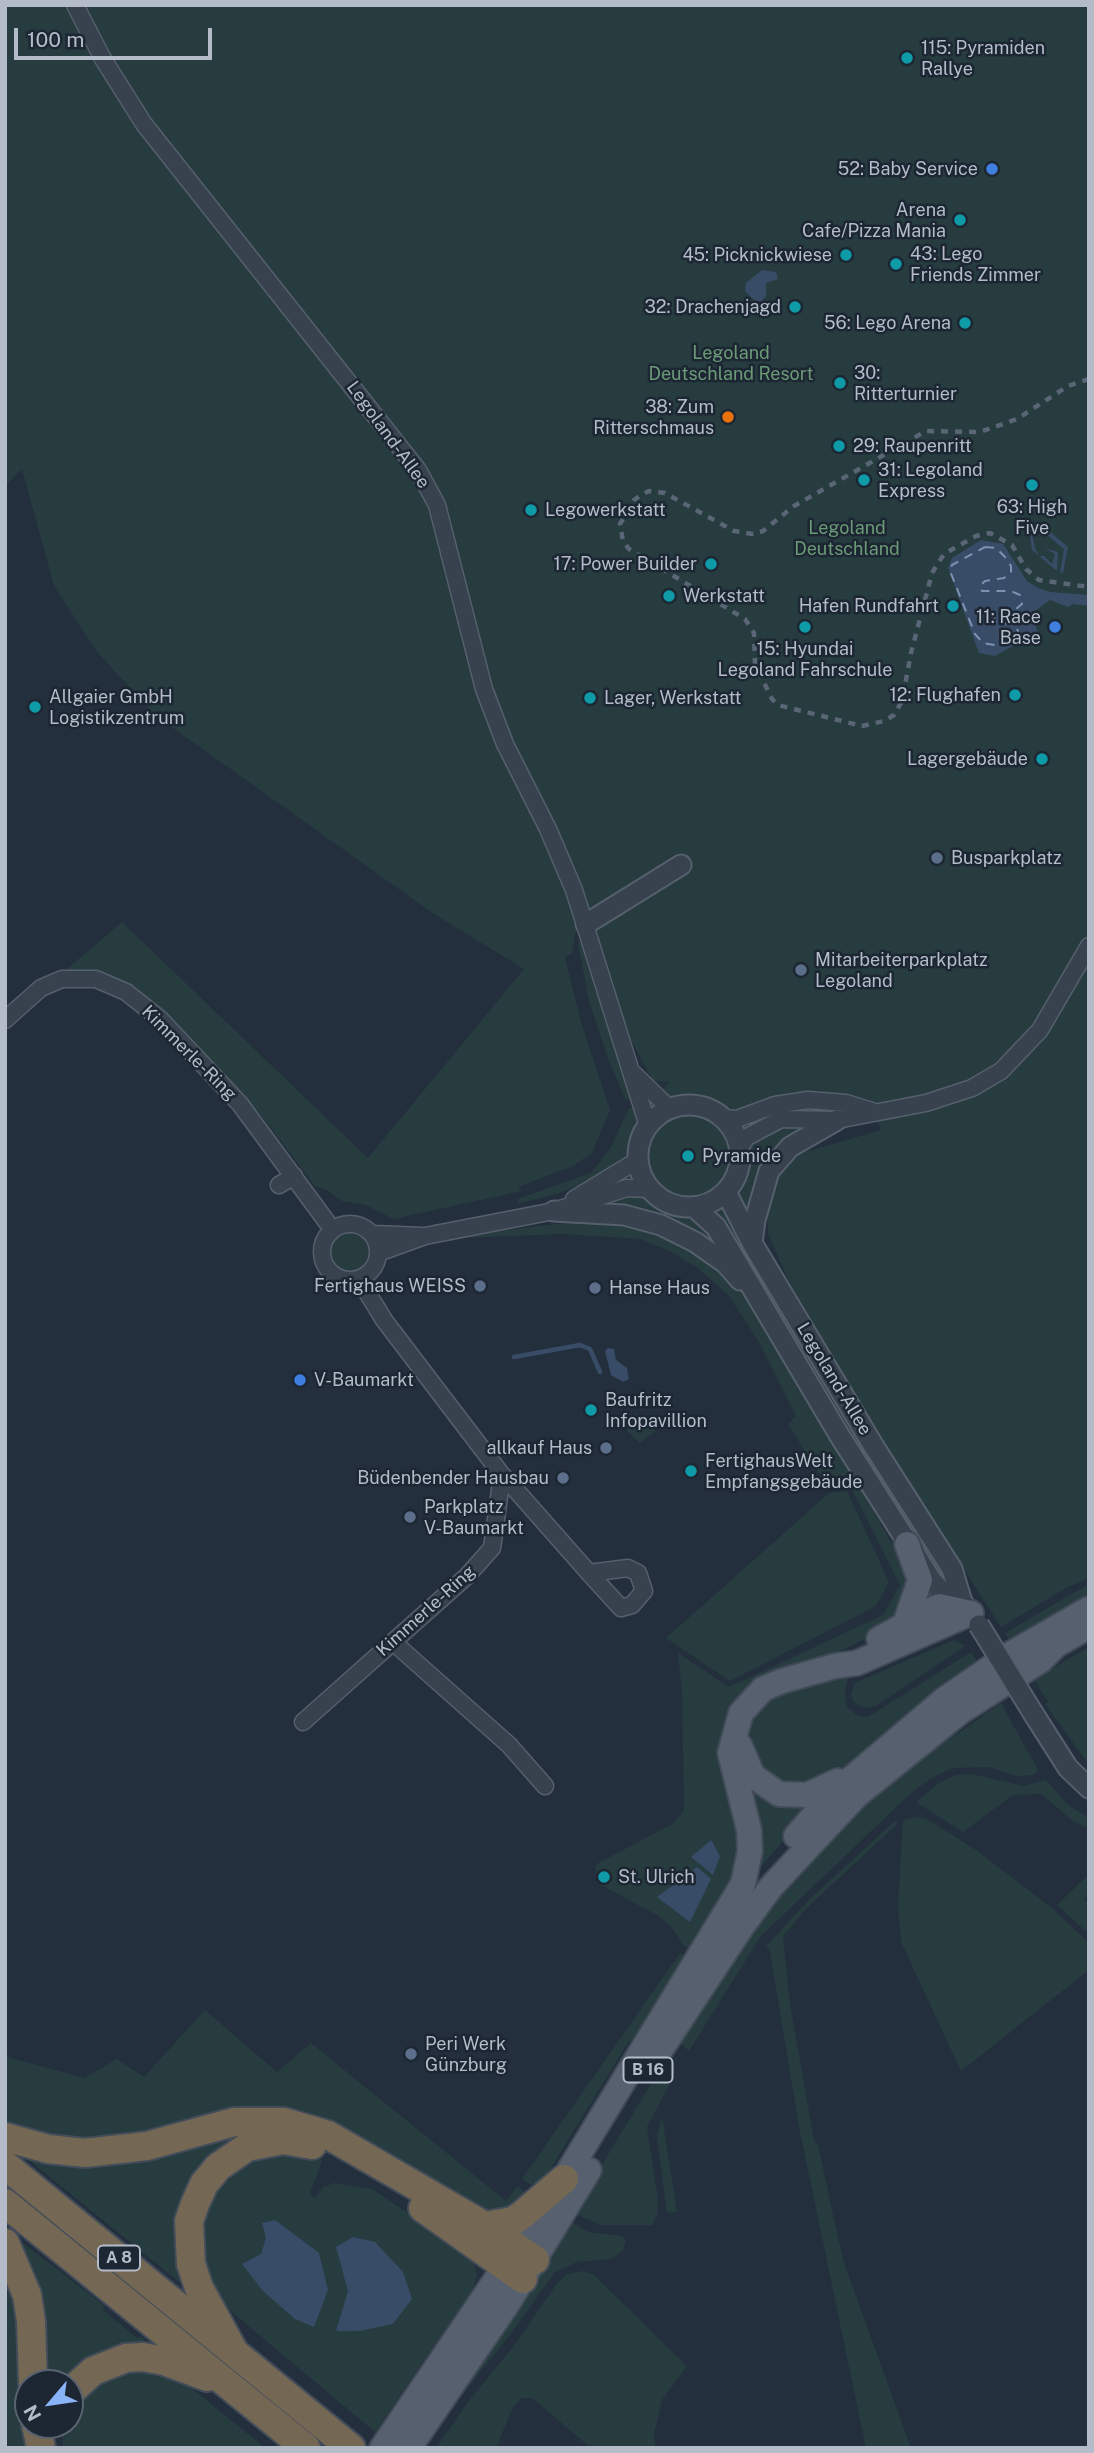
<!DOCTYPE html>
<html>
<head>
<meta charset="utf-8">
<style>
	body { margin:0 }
	#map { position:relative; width:1094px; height:2453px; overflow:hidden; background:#242f3e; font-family:"Public Sans",sans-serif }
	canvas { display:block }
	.frame { position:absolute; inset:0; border:7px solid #b4bcc9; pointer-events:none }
	.north { position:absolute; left:14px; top:2369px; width:70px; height:70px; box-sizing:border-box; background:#1d2633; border:2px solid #59626f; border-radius:50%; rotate:241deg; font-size:19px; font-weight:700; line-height:28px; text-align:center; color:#b4bcc9 }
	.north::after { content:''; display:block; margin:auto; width:24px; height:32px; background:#8ab4f8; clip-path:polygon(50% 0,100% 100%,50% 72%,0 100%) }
	.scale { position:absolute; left:14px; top:28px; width:198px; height:32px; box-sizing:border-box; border:4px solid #b4bcc9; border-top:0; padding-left:9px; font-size:21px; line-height:24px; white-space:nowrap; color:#b4bcc9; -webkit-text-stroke:5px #1d2633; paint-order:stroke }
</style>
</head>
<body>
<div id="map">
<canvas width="1094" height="2453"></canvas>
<div class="frame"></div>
<div class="north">N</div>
<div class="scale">100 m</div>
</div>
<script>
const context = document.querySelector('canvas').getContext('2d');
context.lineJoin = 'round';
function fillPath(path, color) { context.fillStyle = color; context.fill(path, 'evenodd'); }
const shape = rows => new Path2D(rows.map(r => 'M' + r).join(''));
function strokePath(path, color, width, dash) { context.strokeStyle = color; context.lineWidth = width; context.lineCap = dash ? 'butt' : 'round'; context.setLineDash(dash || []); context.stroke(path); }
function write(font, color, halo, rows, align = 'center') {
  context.font = font + ' "Public Sans",sans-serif'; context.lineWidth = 5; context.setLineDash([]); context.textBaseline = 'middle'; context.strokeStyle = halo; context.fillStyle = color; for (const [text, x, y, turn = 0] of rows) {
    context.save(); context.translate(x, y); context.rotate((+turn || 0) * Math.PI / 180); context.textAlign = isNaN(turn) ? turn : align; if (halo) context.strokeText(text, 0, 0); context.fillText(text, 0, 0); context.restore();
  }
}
const green = shape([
	[5,5,1089,5,1089,1578,1066,1588,1001,1627,868,1421,788,1279,768,1234,767,1206,773,1185,782,1169,798,1154,881,1130,868,1099,815,1091,794,1092,761,1101,745,1109,732,1109,700,1097,669,1097,660,1091,670,1082,653,1081,626,1031,558,838,500,709,465,646,505,759,565,885,578,920,572,953,565,958,582,1025,610,1110,592,1153,573,1166,518,1187,522,1191,393,1219,366,1205,342,1201,327,1190,315,1186,261,1115,161,1011,107,975,84,971,62,973,122,922,368,1158,524,969,431,912,155,715,97,652,54,586,22,469,5,486],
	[583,939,635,1098,629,1100,625,1099,608,1058,589,1001,578,943],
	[638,1105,640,1115,628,1142,625,1160,602,1176,557,1194,516,1204,520,1198,591,1173,611,1147,629,1108],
	'647 1156a42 42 0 1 1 84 0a42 42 0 1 1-84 0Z',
	[815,1126,785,1140,774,1150,766,1162,746,1216,735,1198,753,1140,776,1127],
	[639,1194,667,1211,697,1220,730,1253,599,1208,602,1200],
	[722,1205,949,1575,948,1591,708,1212],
	[575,1222,644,1225,717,1263,753,1302,891,1542,904,1557,913,1590,888,1627,732,1706,722,1732,723,1755,743,1830,741,1872,694,1947,685,1947,669,1924,657,1915,599,1884,595,1865,674,1823,684,1810,682,1691,678,1653,729,1687,883,1615,900,1585,848,1481,827,1486,788,1424,796,1416,759,1342,729,1296,699,1269,672,1252,641,1239,562,1234,462,1238,487,1232],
	'330 1252a19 19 0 1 1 38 0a19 19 0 1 1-38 0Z',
	[629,1414,639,1414,656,1430,640,1443,628,1432,623,1420],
	[847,1491,889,1582,876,1606,730,1681,666,1638,829,1493],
	[1089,1584,1089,1598,1010,1641,1005,1633],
	[954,1640,965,1646,876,1706,864,1708,853,1701,851,1693,855,1683],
	[1089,1647,1089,1765,1045,1704,1048,1702,1034,1679],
	[971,1652,978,1663,930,1695,833,1779,819,1787,775,1786,747,1749,747,1724,765,1700,785,1689,850,1674,845,1688,846,1706,858,1716,868,1717],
	[1001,1703,1038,1770,1034,1775,1017,1776,989,1767,952,1768,930,1779,910,1794,761,1936,689,2051,677,2040,766,1907,861,1808,900,1774],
	[744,1774,813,1798,799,1823,751,1878],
	[972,1774,1024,1786,1046,1780,1068,1805,1089,1818,1089,1828,1074,1822,1041,1794,1013,1795,963,1832,916,1802,939,1783,956,1775],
	[917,1817,927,1819,976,1850,1052,1908,1089,1943,1089,1970,961,2071,901,1942,898,1904,903,1820],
	[896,1820,897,1824,809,1906,783,1936,790,2004,814,2140,818,2145,843,2260,911,2448,866,2448,800,2132,770,1951,766,1946,810,1899],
	[1089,1874,1089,1895,1084,1899,1089,1903,1089,1934,1057,1905],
	[680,1953,683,1956,676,1978,653,2013,626,2046,538,2189,522,2179],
	[205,2010,277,2072,311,2043,506,2201,517,2186,532,2198,519,2209,482,2216,370,2150,361,2137,334,2131,130,2138,85,2143,5,2126,5,2054,11,2058,84,2078,117,2059,144,2077],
	[660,2069,673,2078,647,2127,658,2201,657,2214,652,2225,600,2225,576,2214,573,2223,588,2232,622,2236,626,2240,623,2251,611,2259,577,2262,555,2272,510,2335,424,2442,503,2327],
	[662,2116,677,2212,667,2213,657,2136],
	[266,2129,223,2153,186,2277,179,2282,15,2149],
	[269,2146,319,2155,322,2162,310,2193,315,2198,323,2187,334,2183,372,2189,453,2243,474,2264,477,2275,473,2289,375,2432,214,2297,195,2227,210,2186],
	[14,2236,105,2306,103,2310,137,2338,140,2336,158,2351,66,2383,40,2383],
	[5,2259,13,2276,24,2403,32,2448,5,2448],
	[583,2271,594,2275,687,2366,662,2400,654,2433,655,2448,591,2448,532,2398,522,2398,513,2407,496,2448,436,2448,471,2398,513,2347,556,2285,567,2274],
	[137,2362,179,2378,265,2448,63,2448,63,2426,70,2425,70,2408,83,2386]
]);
const water = shape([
	[762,270,776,272,778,279,766,283,766,296,762,301,755,301,745,291,746,283],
	[1037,521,1068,547,1063,573,1060,573,1064,549,1036,526,1032,534,1035,548,1039,556,1044,556,1052,564,1055,554,1044,548,1058,552,1057,571,1032,550,1029,528],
	[981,540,1003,544,1027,581,1038,588,1050,592,1089,595,1089,606,1073,604,1068,607,1050,600,1035,611,1033,618,1038,632,995,656,979,653,948,568,952,558],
	[608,1348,614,1349,616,1360,627,1368,629,1379,623,1382,611,1375,605,1351],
	[711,1840,720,1856,713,1875,691,1857],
	[697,1867,711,1879,690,1922,657,1897],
	[275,2220,319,2253,328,2290,314,2327,295,2319,262,2290,242,2264,261,2254,266,2238,262,2223],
	[353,2237,375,2242,403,2272,412,2299,393,2324,359,2331,336,2331,348,2291,336,2247]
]);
const stream = shape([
	[514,1357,580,1345,590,1349,600,1372]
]);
const ferry = shape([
	[985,547,996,548,1005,557,1011,566,1011,572,1004,578,985,581,980,586,982,591,1011,591,1020,595,1022,604,1015,610,993,616,996,622,1015,625,1018,631,1016,637,1009,642,995,645,983,643,975,634,950,571,952,565,985,547]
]);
const minor = shape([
	[75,5,103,59,144,124,418,470,437,505,484,689,505,744,548,829,574,890,648,1126],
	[5,1020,41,988,62,979,96,979,126,992,160,1019,240,1104,332,1229],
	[634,1074,670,1109],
	[723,1118,737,1119,775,1105,808,1100,846,1103,872,1111],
	[739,1148,747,1137,781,1119,837,1120,926,1103,972,1088,1001,1071,1040,1030,1089,946],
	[279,1185,294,1176],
	[574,1199,638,1160],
	'322 1252a28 28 0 1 1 56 0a28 28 0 1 1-56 0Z',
	[373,1234,422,1236],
	[378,1253,425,1236,554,1211,627,1188,649,1189],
	[502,1475,514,1488,589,1573,621,1608,632,1605,644,1591,638,1573,628,1568,589,1573],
	[393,1642,509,1745,545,1786],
	[303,1722,467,1576,492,1548,502,1475,384,1320,359,1279]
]);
const tertiary = shape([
	[586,924,681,865],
	'638 1156a51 51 0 1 1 102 0a51 51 0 1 1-102 0Z',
	[726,1192,752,1243,873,1445,952,1569,962,1602],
	[694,1207,716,1227,838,1433,932,1581,942,1592,962,1602,968,1610],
	[554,1211,624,1215,661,1225,695,1242,725,1263,740,1280],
	[752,1243,755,1220,769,1171,790,1147,837,1120],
	[1033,1713,1068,1768,1089,1788]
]);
const primary = shape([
	[905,1624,920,1580,907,1544],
	[879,1639,939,1606,971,1613],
	[740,1746,753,1776,779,1794,807,1795,838,1781],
	[796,1836,832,1795,945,1699,1009,1655,1089,1609],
	[654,2060,741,1928,771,1887,856,1796,960,1712,1040,1661,1056,1645,1089,1626],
	[382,2448,564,2179,743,1884,750,1851,749,1830,730,1753,741,1713,763,1689,782,1681,835,1666,857,1663,971,1613],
	[409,2448,508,2303,589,2170]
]);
const motorway = shape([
	[5,2137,48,2149,85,2153,147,2146,234,2122,284,2122,328,2135,485,2226,535,2260],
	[5,2165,351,2448],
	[5,2203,306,2448],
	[423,2208,523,2279],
	[485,2226,513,2221,522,2215,564,2179],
	[5,2243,27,2295,31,2321,33,2383],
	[233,2350,199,2288,191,2264,189,2221,195,2204,204,2184,218,2167,247,2147,283,2140,312,2145],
	[70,2392,93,2371,126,2358,143,2357,164,2361,207,2377],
	[36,2425,41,2448]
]);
const rail = shape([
	[1089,379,1068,386,1017,419,980,432,926,431,794,506,763,531,753,534,734,531,665,493,649,491,641,495,634,500,620,524,623,541,629,549,745,619,754,633,755,664,772,699,778,705,862,726,884,721,894,715,902,701,911,653,932,573,944,554,976,536,990,533,1012,545,1026,569,1039,580,1089,587]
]);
const tertiaryBridge = shape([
	[979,1625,1033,1713]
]);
const markers = [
	[907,58,7,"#0f9aa8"],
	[992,169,7,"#3f7fe0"],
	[960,220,7,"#0f9aa8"],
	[846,255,7,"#0f9aa8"],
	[896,264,7,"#0f9aa8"],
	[795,307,7,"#0f9aa8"],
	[965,323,7,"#0f9aa8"],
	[840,383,7,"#0f9aa8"],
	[728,417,7,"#e8710a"],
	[839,446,7,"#0f9aa8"],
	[864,480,7,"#0f9aa8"],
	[1032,485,7,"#0f9aa8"],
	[531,510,7,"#0f9aa8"],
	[711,564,7,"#0f9aa8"],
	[669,596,7,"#0f9aa8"],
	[953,606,7,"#0f9aa8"],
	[805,627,7,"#0f9aa8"],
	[1055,627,7,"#3f7fe0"],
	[1015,695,7,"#0f9aa8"],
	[590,698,7,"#0f9aa8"],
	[35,707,7,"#0f9aa8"],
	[1042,759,7,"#0f9aa8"],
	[937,858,7,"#5c6f8a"],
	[801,970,7,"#5c6f8a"],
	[688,1156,7,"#0f9aa8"],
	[480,1286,7,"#5c6f8a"],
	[595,1288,7,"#5c6f8a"],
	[300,1380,7,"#3f7fe0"],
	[591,1410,7,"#0f9aa8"],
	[606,1448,7,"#5c6f8a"],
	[691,1471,7,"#0f9aa8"],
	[563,1478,7,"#5c6f8a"],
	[410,1517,7,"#5c6f8a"],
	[604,1877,7,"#0f9aa8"],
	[411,2054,7,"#5c6f8a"]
];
const shields = [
	[648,2070,49],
	[119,2258,42]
];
const shieldNames = [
	["B 16",648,2070],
	["A 8",119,2258]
];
const poiNames = [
	["115: Pyramiden",921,48],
	["Rallye",921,69],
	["52: Baby Service",978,169,"right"],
	["Arena",946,210,"right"],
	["Cafe/Pizza Mania",946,231,"right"],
	["43: Lego",910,254],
	["Friends Zimmer",910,275],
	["45: Picknickwiese",832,255,"right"],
	["32: Drachenjagd",781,307,"right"],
	["56: Lego Arena",951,323,"right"],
	["30:",854,373],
	["Ritterturnier",854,394],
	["38: Zum",714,407,"right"],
	["Ritterschmaus",714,428,"right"],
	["29: Raupenritt",853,446],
	["31: Legoland",878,470],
	["Express",878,491],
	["63: High",1032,507,"center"],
	["Five",1032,528,"center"],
	["Legowerkstatt",545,510],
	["17: Power Builder",697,564,"right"],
	["Werkstatt",683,596],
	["Hafen Rundfahrt",939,606,"right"],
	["11: Race",1041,617,"right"],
	["Base",1041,638,"right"],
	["15: Hyundai",805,649,"center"],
	["Legoland Fahrschule",805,670,"center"],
	["12: Flughafen",1001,695,"right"],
	["Allgaier GmbH",49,697],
	["Logistikzentrum",49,718],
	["Lager, Werkstatt",604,698],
	["Lagergebäude",1028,759,"right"],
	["Busparkplatz",951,858],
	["Mitarbeiterparkplatz",815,960],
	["Legoland",815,981],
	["Pyramide",702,1156],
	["Fertighaus WEISS",466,1286,"right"],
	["Hanse Haus",609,1288],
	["V-Baumarkt",314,1380],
	["Baufritz",605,1400],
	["Infopavillion",605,1421],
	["allkauf Haus",592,1448,"right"],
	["FertighausWelt",705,1461],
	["Empfangsgebäude",705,1482],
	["Büdenbender Hausbau",549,1478,"right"],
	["Parkplatz",424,1507],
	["V-Baumarkt",424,1528],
	["St. Ulrich",618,1877],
	["Peri Werk",425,2044],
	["Günzburg",425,2065]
];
const parkNames = [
	["Legoland",731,353],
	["Deutschland Resort",731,374],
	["Legoland",847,528],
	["Deutschland",847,549]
];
const streetNames = [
	["Legoland-Allee",388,435,54],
	["Kimmerle-Ring",189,1053,45],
	["Legoland-Allee",834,1379,59],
	["Kimmerle-Ring",426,1611,-42]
];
fillPath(green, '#263c3f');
fillPath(water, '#394c67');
strokePath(stream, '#394c67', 4.5);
strokePath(ferry, '#7c92b1', 2, [9, 7]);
strokePath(minor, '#565f6c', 19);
strokePath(tertiary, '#565f6c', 23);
strokePath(primary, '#414a57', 28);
strokePath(motorway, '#434c59', 32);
strokePath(minor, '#38414e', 16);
strokePath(tertiary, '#38414e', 19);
strokePath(primary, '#56606e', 24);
strokePath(motorway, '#746855', 28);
strokePath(rail, '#5a6575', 4.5, [7, 7]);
strokePath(tertiaryBridge, '#565f6c', 23, []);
strokePath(tertiaryBridge, '#38414e', 19);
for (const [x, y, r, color] of markers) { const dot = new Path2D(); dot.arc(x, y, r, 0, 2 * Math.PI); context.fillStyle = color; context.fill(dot); strokePath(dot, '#1d2633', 2.5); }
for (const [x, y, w] of shields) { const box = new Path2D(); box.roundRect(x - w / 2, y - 12.5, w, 25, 5); context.fillStyle = '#1d2633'; context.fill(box); strokePath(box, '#b4bcc9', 2); }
write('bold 16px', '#b4bcc9', null, shieldNames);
write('18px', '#b4bcc9', '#1d2633', poiNames, 'left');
write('18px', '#6b9a76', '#1d2633', parkNames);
write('18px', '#b4bcc9', '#1d2633', streetNames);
</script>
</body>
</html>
